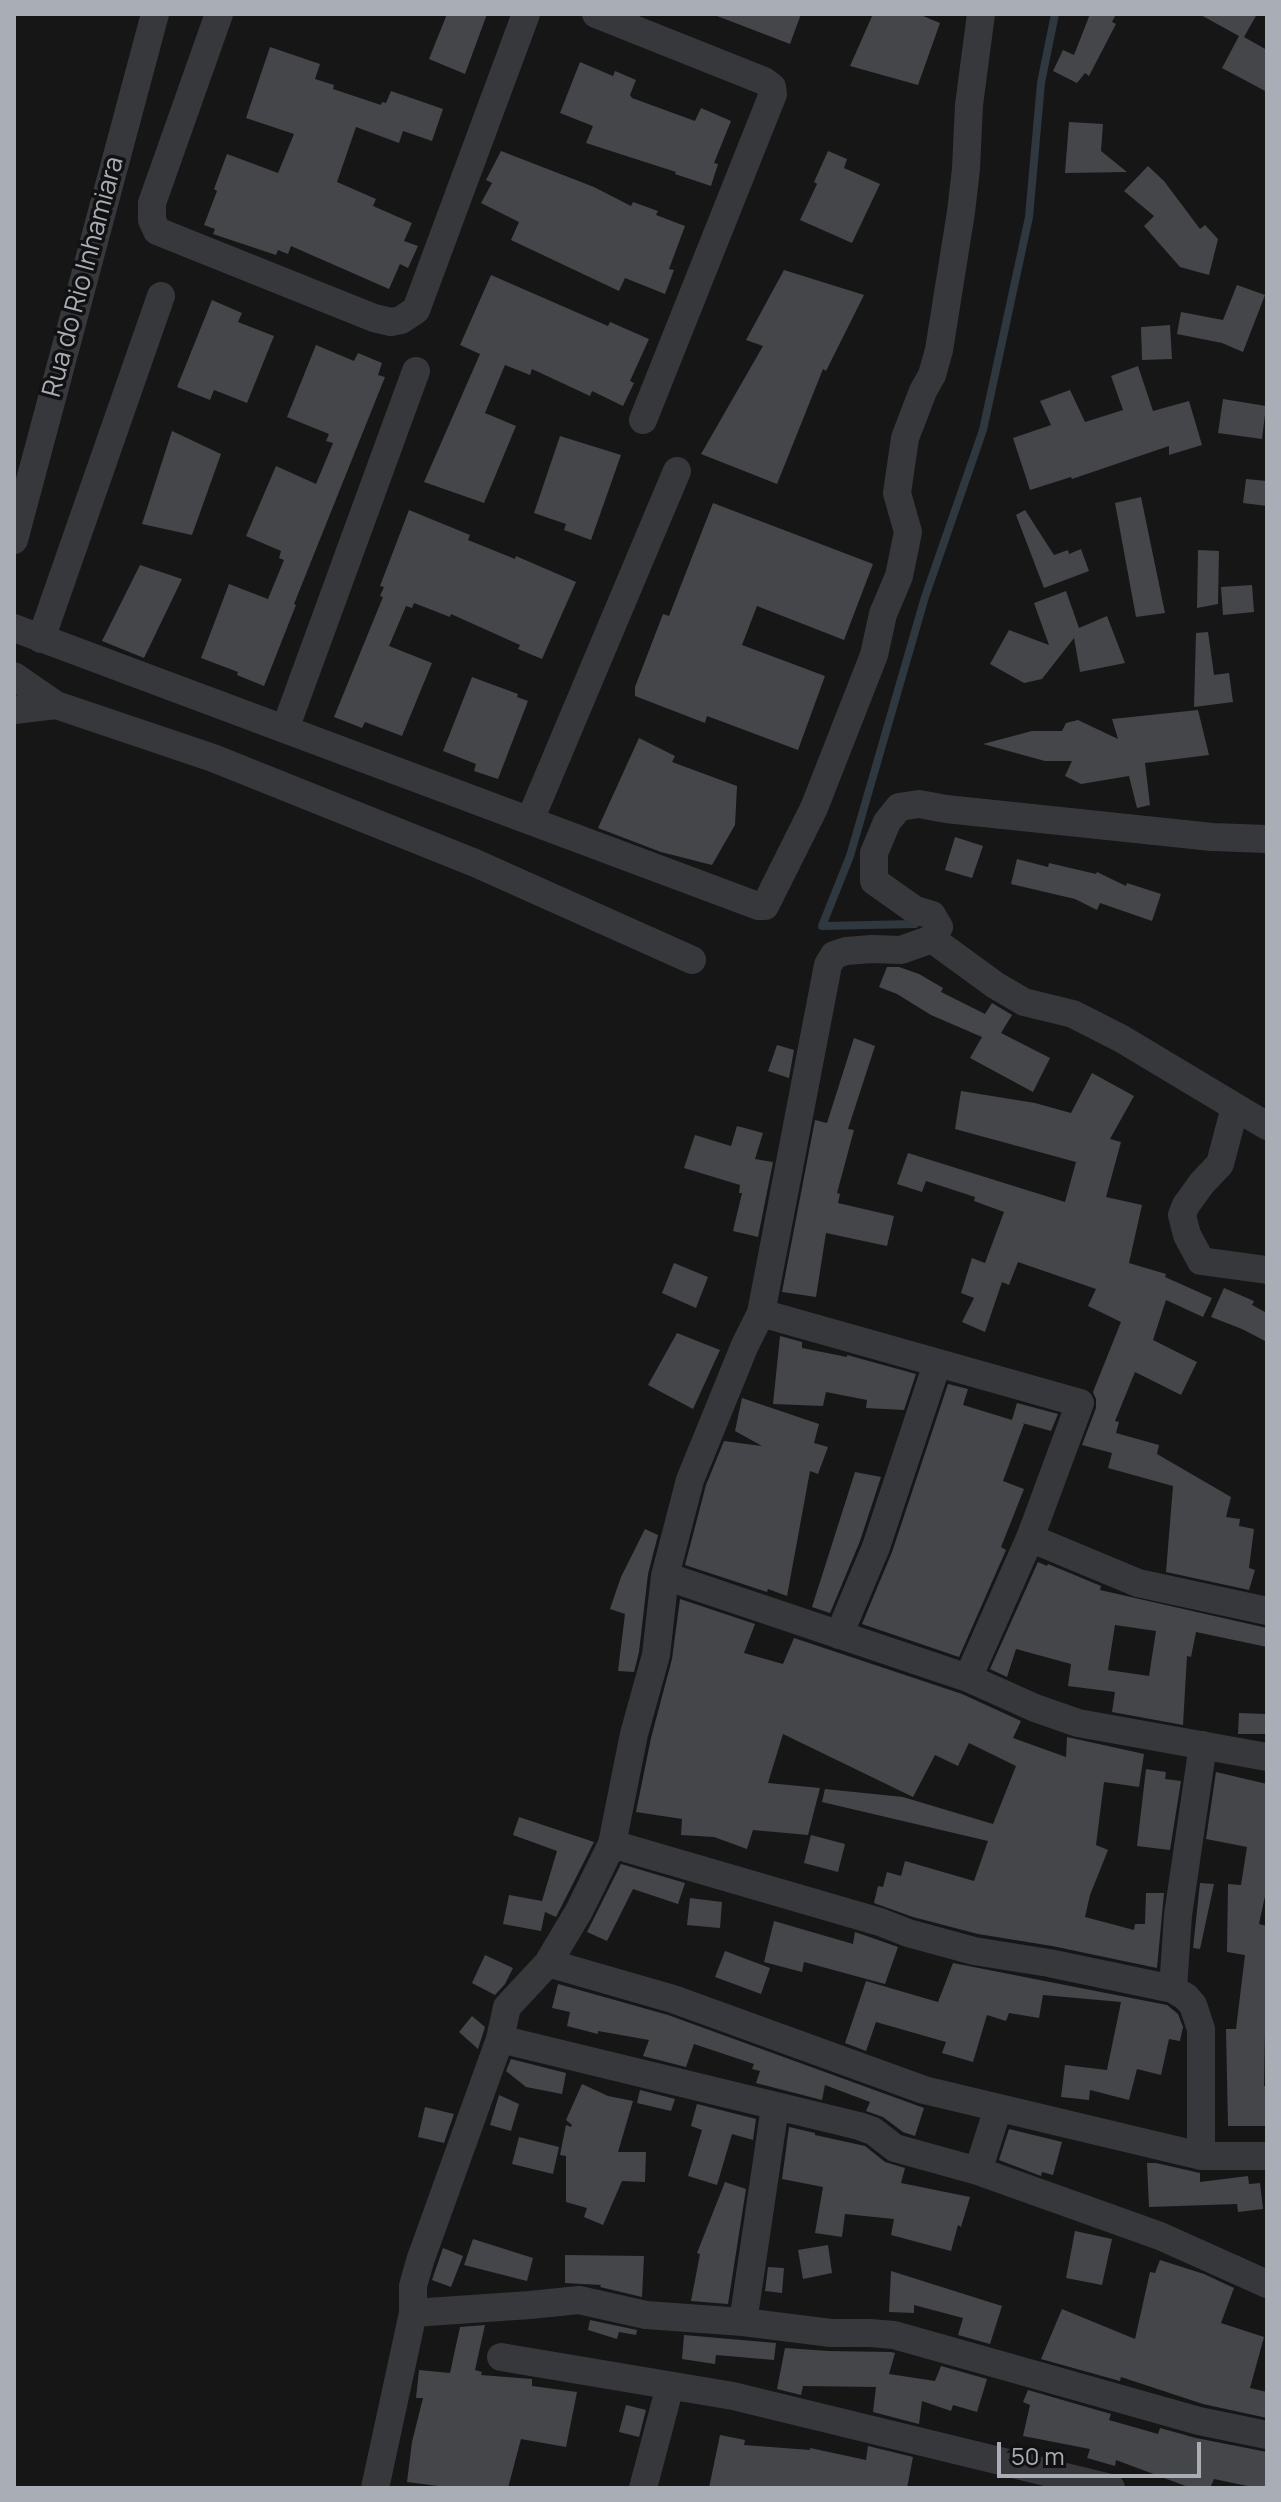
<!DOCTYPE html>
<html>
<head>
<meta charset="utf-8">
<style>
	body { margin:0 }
	#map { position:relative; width:1281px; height:2502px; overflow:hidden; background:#161617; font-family:Manrope,sans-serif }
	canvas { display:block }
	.frame { position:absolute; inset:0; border:16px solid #a9adb6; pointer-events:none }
	.scale { position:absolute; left:997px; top:2442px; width:204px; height:36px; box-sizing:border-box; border:4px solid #a9adb6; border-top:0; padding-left:10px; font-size:24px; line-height:28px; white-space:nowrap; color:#a9adb6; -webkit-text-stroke:6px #111112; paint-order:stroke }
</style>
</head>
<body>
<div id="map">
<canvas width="1281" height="2502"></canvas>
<div class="frame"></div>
<div class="scale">50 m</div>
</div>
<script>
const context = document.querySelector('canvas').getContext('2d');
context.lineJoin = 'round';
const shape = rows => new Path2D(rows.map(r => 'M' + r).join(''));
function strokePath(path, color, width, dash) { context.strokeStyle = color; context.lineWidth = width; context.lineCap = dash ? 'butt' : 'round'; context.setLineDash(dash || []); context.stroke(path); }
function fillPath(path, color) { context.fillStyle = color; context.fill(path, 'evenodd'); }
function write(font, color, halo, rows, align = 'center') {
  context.font = font + ' Manrope,sans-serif'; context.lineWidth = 7; context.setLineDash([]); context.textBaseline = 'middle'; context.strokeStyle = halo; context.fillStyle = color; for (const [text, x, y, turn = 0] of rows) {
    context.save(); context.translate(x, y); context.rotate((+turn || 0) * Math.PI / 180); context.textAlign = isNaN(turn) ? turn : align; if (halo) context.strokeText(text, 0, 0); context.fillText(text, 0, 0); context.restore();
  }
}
const stream = shape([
	[915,924,822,926,850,856,925,597,983,430,1029,217,1041,83,1055,14]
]);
const building = shape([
	[447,14,487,14,465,74,429,59],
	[717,14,801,14,790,44,717,16],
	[873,14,918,14,940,23,918,85,850,66],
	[1090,14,1116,14,1112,22,1116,24,1089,76,1085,73,1077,83,1053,71,1063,50,1074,55],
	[1199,14,1257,14,1244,37,1267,50,1267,92,1222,68,1239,36],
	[270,47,320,64,315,79,334,85,333,89,381,105,382,102,386,103,391,91,443,109,432,141,403,131,399,143,356,127,337,182,376,199,373,206,412,223,404,241,418,246,408,268,400,264,389,289,291,246,288,254,278,250,276,255,213,234,215,229,204,225,217,191,214,189,227,154,278,173,294,134,246,118],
	[580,62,613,76,615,71,636,80,630,95,632,98,695,121,701,108,731,121,714,163,718,164,711,186,675,174,676,172,586,143,593,126,560,113],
	[1069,122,1103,124,1101,151,1127,172,1065,173],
	[501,151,594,187,631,206,633,202,658,211,656,215,685,226,669,269,674,270,665,294,625,278,619,291,511,240,519,222,481,203,492,183,486,180],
	[828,151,847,159,844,168,880,184,852,243,800,220,817,184,814,182],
	[1148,166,1164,181,1200,229,1205,225,1218,239,1209,275,1180,267,1144,226,1154,216,1124,191],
	[784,270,864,295,826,371,823,369,777,484,701,454,763,346,746,340],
	[491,275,608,326,610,322,649,339,630,381,634,383,623,406,592,391,590,396,532,369,530,375,505,365,485,413,516,426,484,503,424,482,480,354,460,345],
	[1237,285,1265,295,1243,352,1222,343,1177,334,1181,312,1223,320],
	[212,300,242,313,238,322,274,336,247,403,214,390,210,400,177,387],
	[1170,325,1172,359,1142,360,1141,327],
	[316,345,354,361,358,353,382,363,378,375,385,377,294,604,296,605,264,686,237,675,238,672,201,658,229,584,268,599,284,560,279,558,281,551,246,536,276,466,316,484,333,443,326,441,329,434,287,417],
	[1138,366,1153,411,1189,401,1202,445,1169,455,1169,446,1072,479,1071,477,1030,490,1013,438,1051,425,1040,401,1070,390,1085,422,1123,410,1111,376],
	[1223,399,1266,406,1262,439,1218,433],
	[172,431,221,454,192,535,142,524],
	[560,436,621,455,591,540,564,530,566,524,534,513],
	[1246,479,1267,481,1267,506,1243,503],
	[1141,497,1165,613,1136,617,1115,503],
	[713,503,873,564,844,640,757,606,742,645,825,676,798,750,707,716,705,723,635,696,635,687,663,614,669,616],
	[409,510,470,535,468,540,515,559,516,556,576,582,542,659,518,649,520,645,451,614,450,617,414,603,412,608,406,606,389,646,432,663,402,736,365,722,362,728,334,717,383,597,380,596,384,587,380,586],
	[1025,510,1054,555,1068,550,1069,554,1081,549,1089,571,1044,588,1016,515],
	[1198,550,1219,551,1218,604,1197,608],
	[140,565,182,579,144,658,102,641],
	[1252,585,1254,612,1223,615,1221,587],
	[1066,591,1079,628,1107,616,1125,663,1080,672,1074,638,1042,679,1024,683,990,664,1009,630,1049,645,1034,603],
	[1208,632,1214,675,1229,673,1233,702,1194,707,1196,633],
	[472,677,518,694,517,697,528,701,498,779,474,771,476,764,443,751],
	[1198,710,1209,755,1145,763,1150,805,1137,808,1129,776,1081,784,1065,776,1072,761,1045,761,983,744,1032,731,1062,731,1066,723,1078,720,1118,739,1112,719],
	[639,738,675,756,672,762,737,786,735,825,712,865,661,852,598,828],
	[955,837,983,846,972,878,945,870],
	[1017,859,1048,867,1049,863,1096,874,1097,872,1126,886,1127,883,1161,894,1152,921,1100,903,1097,910,1075,899,1011,884],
	[887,967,899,967,919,974,943,988,941,992,985,1014,992,1003,1012,1015,1001,1033,1050,1058,1033,1092,970,1058,982,1037,931,1015,897,994,879,987],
	[854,1038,875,1046,848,1129,854,1130,837,1193,840,1194,838,1203,894,1216,887,1246,826,1233,816,1297,782,1292,815,1120,827,1123],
	[777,1045,794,1050,789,1078,768,1071],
	[1092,1073,1134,1096,1110,1139,1121,1142,1106,1197,1142,1205,1129,1263,1166,1274,1165,1277,1212,1298,1203,1317,1166,1300,1153,1340,1197,1362,1181,1395,1135,1372,1115,1421,1119,1422,1116,1433,1159,1445,1157,1454,1231,1497,1226,1517,1240,1519,1239,1526,1254,1529,1249,1568,1255,1570,1249,1590,1166,1572,1173,1486,1108,1468,1112,1453,1082,1445,1096,1408,1096,1399,1093,1392,1121,1322,1088,1306,1096,1289,1018,1262,1009,1285,1002,1282,985,1332,962,1322,974,1298,961,1293,972,1258,985,1263,1004,1212,974,1201,975,1197,926,1181,922,1192,897,1184,908,1153,1065,1202,1076,1162,955,1129,961,1091,1035,1103,1071,1113],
	[737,1126,763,1133,755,1159,773,1162,758,1237,733,1231,742,1193,739,1193,740,1185,684,1168,695,1135,731,1146],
	[674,1263,708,1277,696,1308,662,1293],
	[1224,1288,1254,1301,1252,1305,1267,1313,1267,1342,1242,1329,1211,1317],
	[677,1333,720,1350,693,1409,648,1385],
	[780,1336,802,1342,802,1348,847,1357,847,1355,916,1374,904,1410,866,1408,867,1400,826,1392,823,1406,773,1404],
	[948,1384,968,1389,963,1405,1012,1420,1017,1403,1058,1414,1051,1431,1022,1423,1024,1424,1003,1481,1024,1489,1001,1547,1006,1550,959,1657,862,1624,892,1552],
	[742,1398,819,1424,814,1443,828,1447,818,1474,810,1471,787,1596,768,1589,767,1592,685,1565,706,1485,724,1441,762,1446,735,1431],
	[855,1472,881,1477,860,1541,830,1613,812,1607],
	[645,1529,658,1535,648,1574,639,1652,634,1672,618,1671,625,1614,610,1609,621,1577],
	[1038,1562,1047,1566,1048,1564,1101,1586,1100,1590,1267,1628,1267,1647,1196,1632,1191,1657,1187,1656,1183,1725,1112,1712,1115,1692,1068,1686,1071,1664,1016,1649,1007,1677,990,1669],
	[1115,1625,1156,1631,1149,1676,1108,1670],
	[680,1599,755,1624,744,1653,783,1664,794,1638,962,1694,1021,1721,1013,1738,1066,1757,1067,1737,1144,1754,1139,1787,1104,1782,1096,1845,1108,1850,1090,1895,1085,1917,1134,1930,1135,1924,1145,1924,1146,1893,1164,1893,1157,1968,1052,1946,978,1934,913,1917,874,1903,878,1886,883,1887,887,1872,901,1876,905,1861,974,1881,988,1841,822,1802,825,1789,903,1797,993,1824,1016,1766,969,1743,958,1766,935,1755,913,1797,783,1734,768,1783,820,1788,808,1835,753,1830,747,1849,714,1837,681,1835,682,1819,636,1812,651,1738,672,1659],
	[1239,1713,1266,1714,1265,1734,1238,1734],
	[1146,1769,1166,1772,1165,1779,1181,1781,1170,1850,1137,1846],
	[1216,1772,1267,1784,1267,1887,1259,1924,1267,1926,1264,2086,1267,2086,1267,2126,1228,2126,1226,2029,1236,2029,1245,1955,1227,1952,1228,1884,1241,1885,1247,1847,1206,1839],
	[519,1817,594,1842,556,1917,545,1912,541,1931,503,1924,509,1895,542,1901,557,1851,513,1835],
	[811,1835,845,1844,838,1872,804,1863],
	[621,1864,685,1883,678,1904,633,1889,607,1941,587,1932],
	[1200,1883,1214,1884,1200,1949,1193,1948],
	[690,1898,722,1902,720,1928,687,1925],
	[774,1921,853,1944,855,1932,898,1947,885,1984,804,1962,802,1972,764,1962],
	[725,1951,770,1968,761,1994,715,1977],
	[485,1955,513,1968,505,1984,495,1995,472,1983],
	[953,1963,1167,2005,1178,2014,1183,2027,1180,2041,1169,2039,1161,2075,1137,2069,1129,2100,1090,2090,1089,2100,1061,2097,1065,2065,1107,2070,1121,2002,1043,1995,1039,2018,1009,2013,1006,2021,987,2015,973,2062,942,2053,946,2042,876,2022,866,2051,845,2043,866,1981,938,2002],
	[558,1984,668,2015,924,2108,915,2136,903,2132,883,2117,866,2111,870,2102,825,2085,822,2100,756,2083,760,2071,752,2069,754,2064,694,2044,686,2067,643,2056,649,2040,598,2031,598,2034,567,2026,570,2012,552,2008],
	[472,2016,485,2027,478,2049,459,2032],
	[511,2059,566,2073,562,2094,526,2087,506,2071],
	[582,2084,608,2096,633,2101,618,2152,646,2152,645,2182,622,2181,603,2225,584,2217,587,2208,566,2202,566,2156,560,2155,566,2125,571,2127,572,2125,566,2120],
	[640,2090,675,2099,671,2111,637,2103],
	[499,2095,519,2104,511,2131,490,2125],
	[697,2104,756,2119,753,2140,732,2134,717,2185,688,2176,702,2130,691,2126],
	[425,2107,454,2114,444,2143,418,2137],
	[789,2127,815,2133,815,2135,865,2146,885,2162,905,2168,901,2183,970,2197,961,2227,958,2225,951,2251,891,2235,894,2219,845,2214,842,2237,815,2233,823,2187,782,2179],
	[1009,2129,1062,2142,1053,2175,1042,2172,1041,2176,999,2160],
	[519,2137,559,2147,553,2174,512,2164],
	[1147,2163,1156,2163,1200,2173,1200,2182,1248,2176,1249,2184,1260,2183,1263,2209,1238,2212,1237,2204,1149,2207],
	[725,2182,746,2189,728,2304,691,2301,700,2254,697,2253],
	[1075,2231,1112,2239,1102,2285,1066,2278],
	[473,2239,533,2258,527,2281,464,2265],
	[828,2245,832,2273,803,2279,798,2250],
	[443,2248,463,2256,451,2287,432,2280],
	[565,2255,644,2256,642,2297,600,2287,601,2285,565,2283],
	[1160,2260,1204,2274,1234,2288,1221,2323,1264,2337,1250,2388,1267,2392,1267,2418,1203,2404,1121,2377,1120,2381,1041,2359,1062,2309,1135,2339,1150,2272,1155,2273],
	[768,2267,784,2268,782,2293,765,2291],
	[891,2271,1002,2306,990,2344,958,2335,963,2318,914,2305,914,2313,889,2312],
	[590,2320,637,2330,636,2335,619,2332,617,2339,588,2330],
	[485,2325,475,2370,482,2372,481,2375,532,2379,532,2386,577,2392,566,2447,521,2439,508,2488,453,2488,407,2482,412,2442,423,2398,416,2398,419,2370,450,2373,460,2327],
	[684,2335,776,2343,774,2360,716,2355,715,2364,682,2359],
	[785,2348,829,2351,891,2352,895,2353,889,2374,935,2381,941,2366,987,2379,977,2412,953,2405,951,2411,922,2401,919,2424,873,2412,876,2387,803,2386,801,2395,777,2389],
	[1028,2390,1111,2414,1109,2420,1158,2434,1160,2428,1196,2438,1267,2452,1267,2488,1257,2488,1214,2479,1210,2488,1191,2488,1116,2460,1115,2466,1087,2458,1090,2449,1023,2436,1030,2405,1023,2402],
	[626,2405,646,2410,639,2437,619,2432],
	[720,2435,745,2440,744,2445,810,2450,810,2448,866,2460,868,2446,913,2457,907,2488,709,2488]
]);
const street = shape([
	[219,14,152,203,152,220,157,231,374,318,391,322,401,320,416,310,526,14],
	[596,14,764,81,772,87,773,94,643,420],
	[14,540,155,14],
	[14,628,758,906,765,906,814,808,874,655,883,614,899,576,908,532,897,493,905,438,923,391,932,375,939,350,961,212,966,169,969,105,981,14],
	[41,639,161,296],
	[14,676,56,705,213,758,475,863,692,960],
	[14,710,56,705],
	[285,729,416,371],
	[530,820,677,471],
	[932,939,995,985,1024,1002,1073,1014,1122,1039,1267,1126],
	[1235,1107,1220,1164,1202,1183,1186,1205,1182,1215,1187,1235,1201,1261,1267,1270],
	[761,1313,1080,1403,1030,1538,968,1678],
	[1030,1538,1138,1583,1267,1611],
	[665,1576,968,1678,1035,1708,1078,1723,1267,1757],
	[839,1635,876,1547,937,1364],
	[612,1844,880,1922,908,1933,974,1951,1049,1963,1173,1989,1186,1997,1193,2005,1201,2029,1201,2156],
	[548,1963,673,1999,924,2090,1201,2156,1267,2156],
	[1173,1989,1178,1915,1203,1745],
	[500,2039,859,2126,873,2131,895,2148,978,2171,1160,2236,1267,2284],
	[978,2171,998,2108],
	[413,2313,530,2305,579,2300,646,2315,743,2322,831,2333,870,2333,894,2335,1199,2421,1267,2435],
	[743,2322,775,2107],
	[501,2357,733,2396,1111,2488],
	[375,2488,413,2313,413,2286,420,2261,500,2039,507,2007,548,1963,579,1911,612,1844,634,1734,656,1655,665,1576,690,1480,745,1345,761,1313,828,965,834,955,846,951,872,949,901,950,932,939,939,927,932,915,915,910,874,881,874,853,887,822,899,807,919,804,946,809,1212,837,1267,839],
	[643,2488,670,2386]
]);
const streetNames = [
	["Rua do Rio Inhamiara",84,277,-75]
];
strokePath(stream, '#30383f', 8);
fillPath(building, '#45464a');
strokePath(street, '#37383c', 28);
write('26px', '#a9adb6', '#111112', streetNames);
</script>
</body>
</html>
